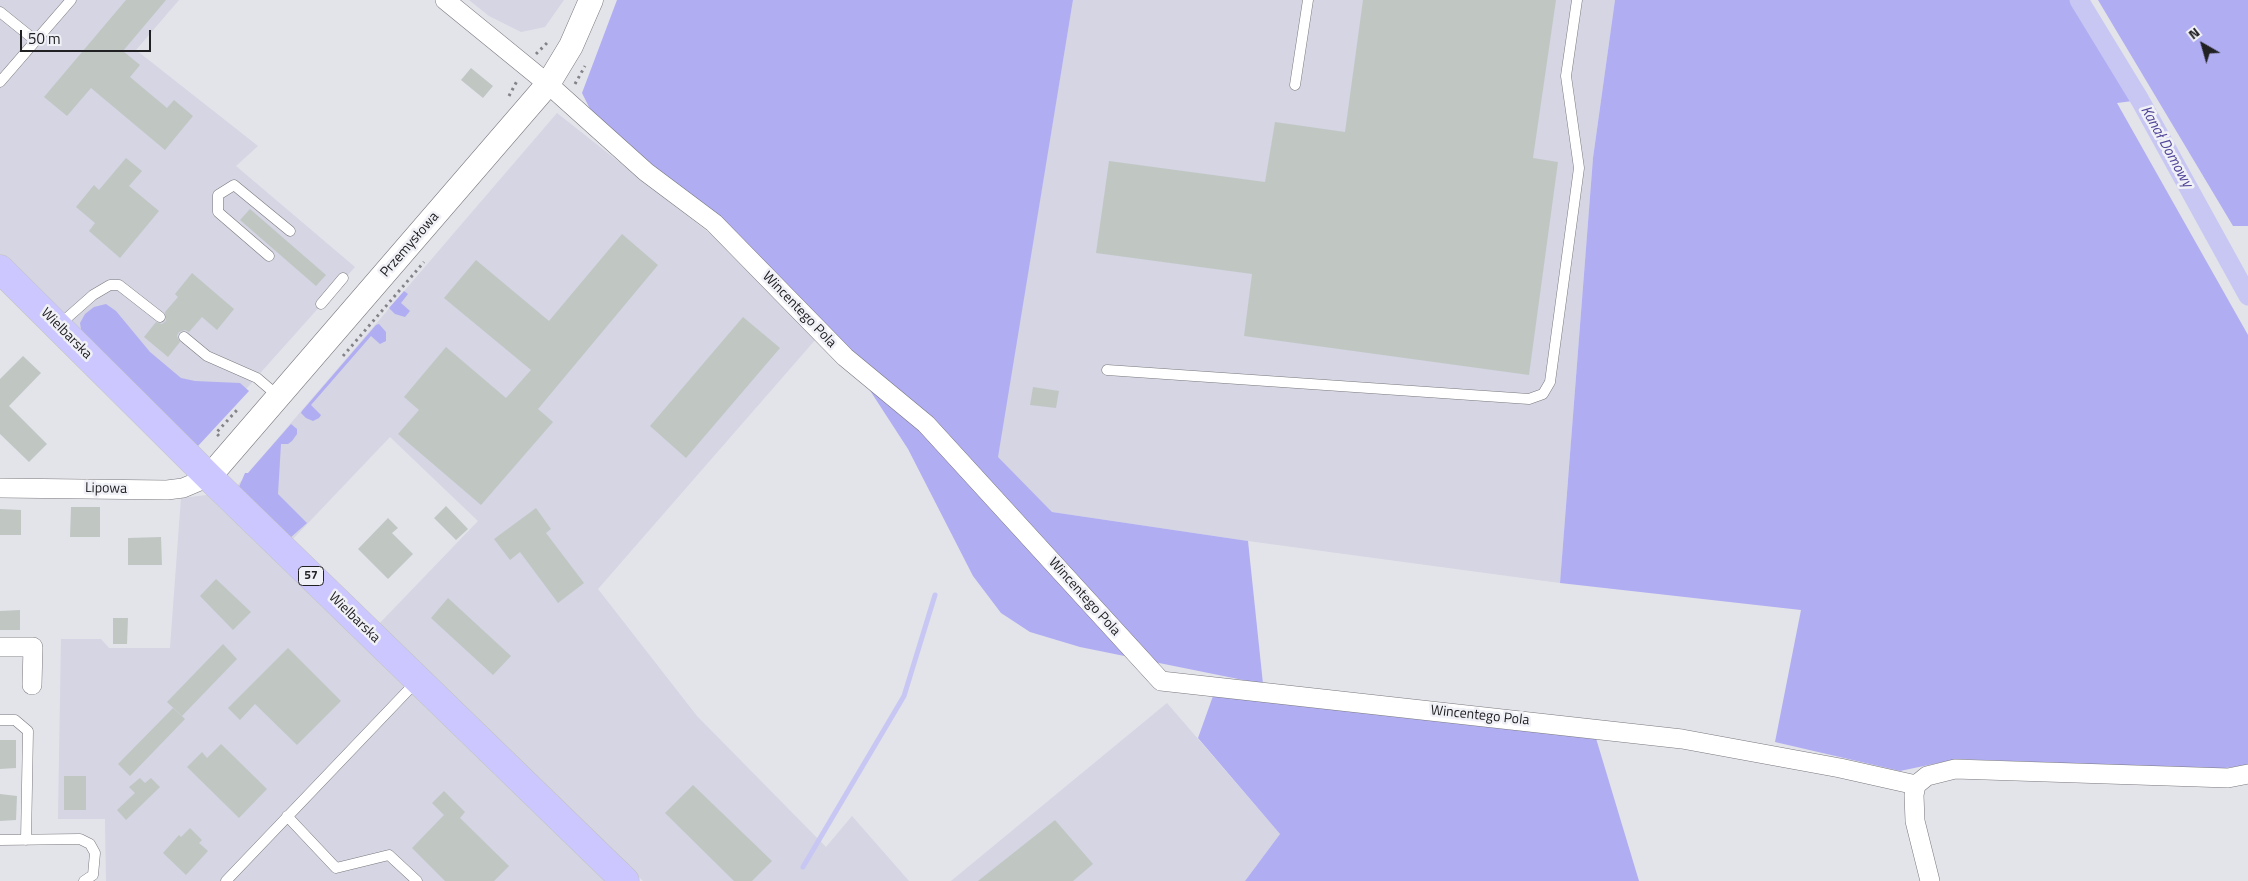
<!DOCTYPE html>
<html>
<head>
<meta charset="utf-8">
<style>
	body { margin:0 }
	#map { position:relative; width:2248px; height:881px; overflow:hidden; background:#e3e3ea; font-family:"Titillium Web",sans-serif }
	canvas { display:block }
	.north { position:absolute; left:2178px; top:20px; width:50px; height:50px; -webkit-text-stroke:4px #f0f0f7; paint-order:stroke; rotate:322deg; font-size:14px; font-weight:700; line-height:20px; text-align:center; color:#212123 }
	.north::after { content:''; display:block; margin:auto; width:18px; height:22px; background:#212123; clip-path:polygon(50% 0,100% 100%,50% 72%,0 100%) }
	.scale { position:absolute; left:20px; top:30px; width:131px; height:22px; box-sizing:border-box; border:2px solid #212123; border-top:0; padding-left:6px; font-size:15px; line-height:18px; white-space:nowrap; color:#212123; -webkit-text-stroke:4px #f0f0f7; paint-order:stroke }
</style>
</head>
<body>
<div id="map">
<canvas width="2248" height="881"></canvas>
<div class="north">N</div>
<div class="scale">50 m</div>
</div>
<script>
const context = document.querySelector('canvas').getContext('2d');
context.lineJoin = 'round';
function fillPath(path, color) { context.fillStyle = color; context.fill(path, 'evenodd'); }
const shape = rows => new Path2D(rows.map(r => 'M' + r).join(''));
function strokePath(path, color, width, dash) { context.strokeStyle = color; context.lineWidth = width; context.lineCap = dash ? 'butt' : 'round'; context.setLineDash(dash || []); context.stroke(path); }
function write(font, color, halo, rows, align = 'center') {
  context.font = font + ' "Titillium Web",sans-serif'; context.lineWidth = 5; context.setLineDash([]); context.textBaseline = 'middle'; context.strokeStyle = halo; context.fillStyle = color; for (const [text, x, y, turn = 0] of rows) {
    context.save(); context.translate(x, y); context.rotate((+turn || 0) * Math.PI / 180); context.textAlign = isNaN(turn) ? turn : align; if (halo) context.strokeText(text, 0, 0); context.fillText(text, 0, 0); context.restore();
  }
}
const built = shape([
	[0,0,179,0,136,50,258,146,236,166,355,267,196,445,0,255],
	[469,0,564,0,545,27,521,32,489,16],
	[1073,0,1615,0,1593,158,1560,583,1248,541,1052,512,997,457],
	[557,113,718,240,816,339,598,589,697,716,826,847,852,816,909,881,643,881,377,626,478,521,390,437,291,541,236,487],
	[207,495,605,881,106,881,105,819,58,819,61,639,101,639,109,648,170,648,181,498],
	[1167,703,1280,834,1245,881,951,881]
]);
const green = shape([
	[617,0,1073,0,998,457,1052,512,1248,541,1263,684,1080,647,1030,632,1001,613,973,576,908,449,871,392,807,306,652,171,590,109,582,93],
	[1615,0,2079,0,2140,100,2117,103,2248,335,2248,765,2218,769,1957,759,1900,771,1775,742,1801,610,1560,583,1593,158],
	[2098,0,2248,0,2248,226,2233,226],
	[404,291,408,294,401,303,410,311,405,317,395,314,389,308],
	[106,304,116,311,150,352,181,378,195,381,240,383,249,391,198,446,82,335,80,323,85,314,94,307],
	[379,324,386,332,386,341,380,344,371,336,311,405,321,415,319,418,313,421,306,418,301,413,302,411,376,325],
	[291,424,297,429,297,434,292,441,288,444,281,444,278,494,307,523,290,538,239,487,245,473,248,473],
	[1213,696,1595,735,1639,881,1245,881,1280,834,1198,738]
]);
const stream = shape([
	[803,867,904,696,935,595]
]);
const canal = shape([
	[2079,0,2140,100,2248,296]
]);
const building = shape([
	[126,0,166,0,123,51,140,65,130,77,167,108,174,100,193,116,165,150,91,88,67,116,44,97],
	[1363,0,1556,0,1533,158,1558,162,1529,375,1244,336,1252,274,1096,253,1109,161,1265,182,1275,122,1345,132],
	[471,68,493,86,483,98,461,80],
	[126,158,142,171,129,186,159,211,120,258,89,231,95,223,76,207,94,185,99,190],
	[250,209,326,275,316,286,240,220],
	[622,234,658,265,538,409,553,422,481,505,398,434,419,410,404,397,446,347,506,398,531,370,444,298,476,260,549,321],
	[192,273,234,309,217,330,202,317,189,332,185,330,179,332,177,336,180,342,168,357,144,337,156,322,162,324,166,321,165,312,178,297,175,294],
	[743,317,780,348,686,458,650,426],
	[23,356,41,373,9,406,47,444,29,462,0,434,0,379],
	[1033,387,1059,391,1056,408,1030,405],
	[446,506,468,529,456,540,434,518],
	[71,507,100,507,100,537,70,537],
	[536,508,551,529,546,533,584,583,558,603,520,552,510,560,494,539],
	[0,509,21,510,21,535,0,535],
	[388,518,398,528,392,533,413,554,388,579,358,549],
	[161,537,162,565,128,565,128,538],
	[216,579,251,612,233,630,200,596],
	[448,598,511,656,493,675,431,618],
	[20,610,20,630,0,630,0,611],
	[113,618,128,618,127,644,113,644],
	[223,644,237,659,182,716,167,702],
	[288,648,341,701,297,745,255,704,240,720,228,708],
	[173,708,185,719,130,776,118,764],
	[0,740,16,740,16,768,0,769],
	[221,744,267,789,239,818,187,767,202,752,207,758],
	[64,776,86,776,86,810,64,810],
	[140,778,145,783,151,778,160,787,126,820,117,810,135,793,129,787],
	[693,785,772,861,752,881,734,881,665,813],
	[444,791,465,812,460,818,509,866,494,881,445,881,412,848,444,815,432,803],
	[0,794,17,796,16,820,0,821],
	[1055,820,1093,864,1073,881,978,881],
	[190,828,202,840,199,843,208,851,186,875,163,853,179,835,181,837]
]);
const path = shape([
	[536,54,548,42],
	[575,84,585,66],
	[509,96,517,81],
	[343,356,424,262],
	[219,436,216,433,237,410]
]);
const service = shape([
	[0,12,36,41],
	[0,82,71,0],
	[1295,85,1308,0],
	[269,256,218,212,218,195,234,185,290,231],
	[321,304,343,278],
	[59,325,93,295,110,285,119,285,160,317],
	[184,337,207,356,257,378,278,396],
	[1107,370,1529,399,1543,394,1550,382,1579,168,1566,76,1577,0],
	[0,720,15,720,28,731,26,840],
	[287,816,336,868,389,855,417,881],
	[0,840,80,839,90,844,95,853,93,875,84,881],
	[226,881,417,681]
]);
const minor = shape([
	[445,0,548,84,646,172,714,223,845,357,926,424,1161,681,1682,739,1840,768,1916,785],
	[0,488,167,490,183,488,209,477],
	[0,647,33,647,32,685],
	[1930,881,1915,821,1914,795,1916,785,1927,776,1955,769,2228,778,2248,774]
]);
const tertiary = shape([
	[209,477,548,84,571,46,591,0]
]);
const primary = shape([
	[0,269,209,477,625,881]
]);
const shields = [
	[311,576,25]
];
const shieldNames = [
	["57",311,576]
];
const streetNames = [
	["Przemysłowa",410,245,-49],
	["Wincentego Pola",799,310,46],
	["Wielbarska",66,334,45],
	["Lipowa",106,489,1],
	["Wincentego Pola",1084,597,48],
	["Wielbarska",354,618,44],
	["Wincentego Pola",1480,716,6]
];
const waterNames = [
	["Kanał Domowy",2166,147,61]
];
fillPath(built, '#d5d5e3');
fillPath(green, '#b0adf2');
strokePath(stream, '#c8c7f3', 5);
strokePath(canal, '#c8c7f3', 19);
fillPath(building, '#c0c7c3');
strokePath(service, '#79797e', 11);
strokePath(minor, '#79797e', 20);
strokePath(tertiary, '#79797e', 25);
strokePath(primary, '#c1c1c1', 29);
strokePath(path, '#828287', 3, [2.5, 4]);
strokePath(service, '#fff', 10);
strokePath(minor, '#fff', 19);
strokePath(tertiary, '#fff', 24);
strokePath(primary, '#ccc8ff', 28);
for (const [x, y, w] of shields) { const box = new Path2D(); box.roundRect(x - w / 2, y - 9.5, w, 19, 4); context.fillStyle = '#f0f0f7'; context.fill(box); strokePath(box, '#212123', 1); }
write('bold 12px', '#212123', null, shieldNames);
write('14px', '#212123', '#f0f0f7', streetNames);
write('italic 15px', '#514599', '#f0f0f7', waterNames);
</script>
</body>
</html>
